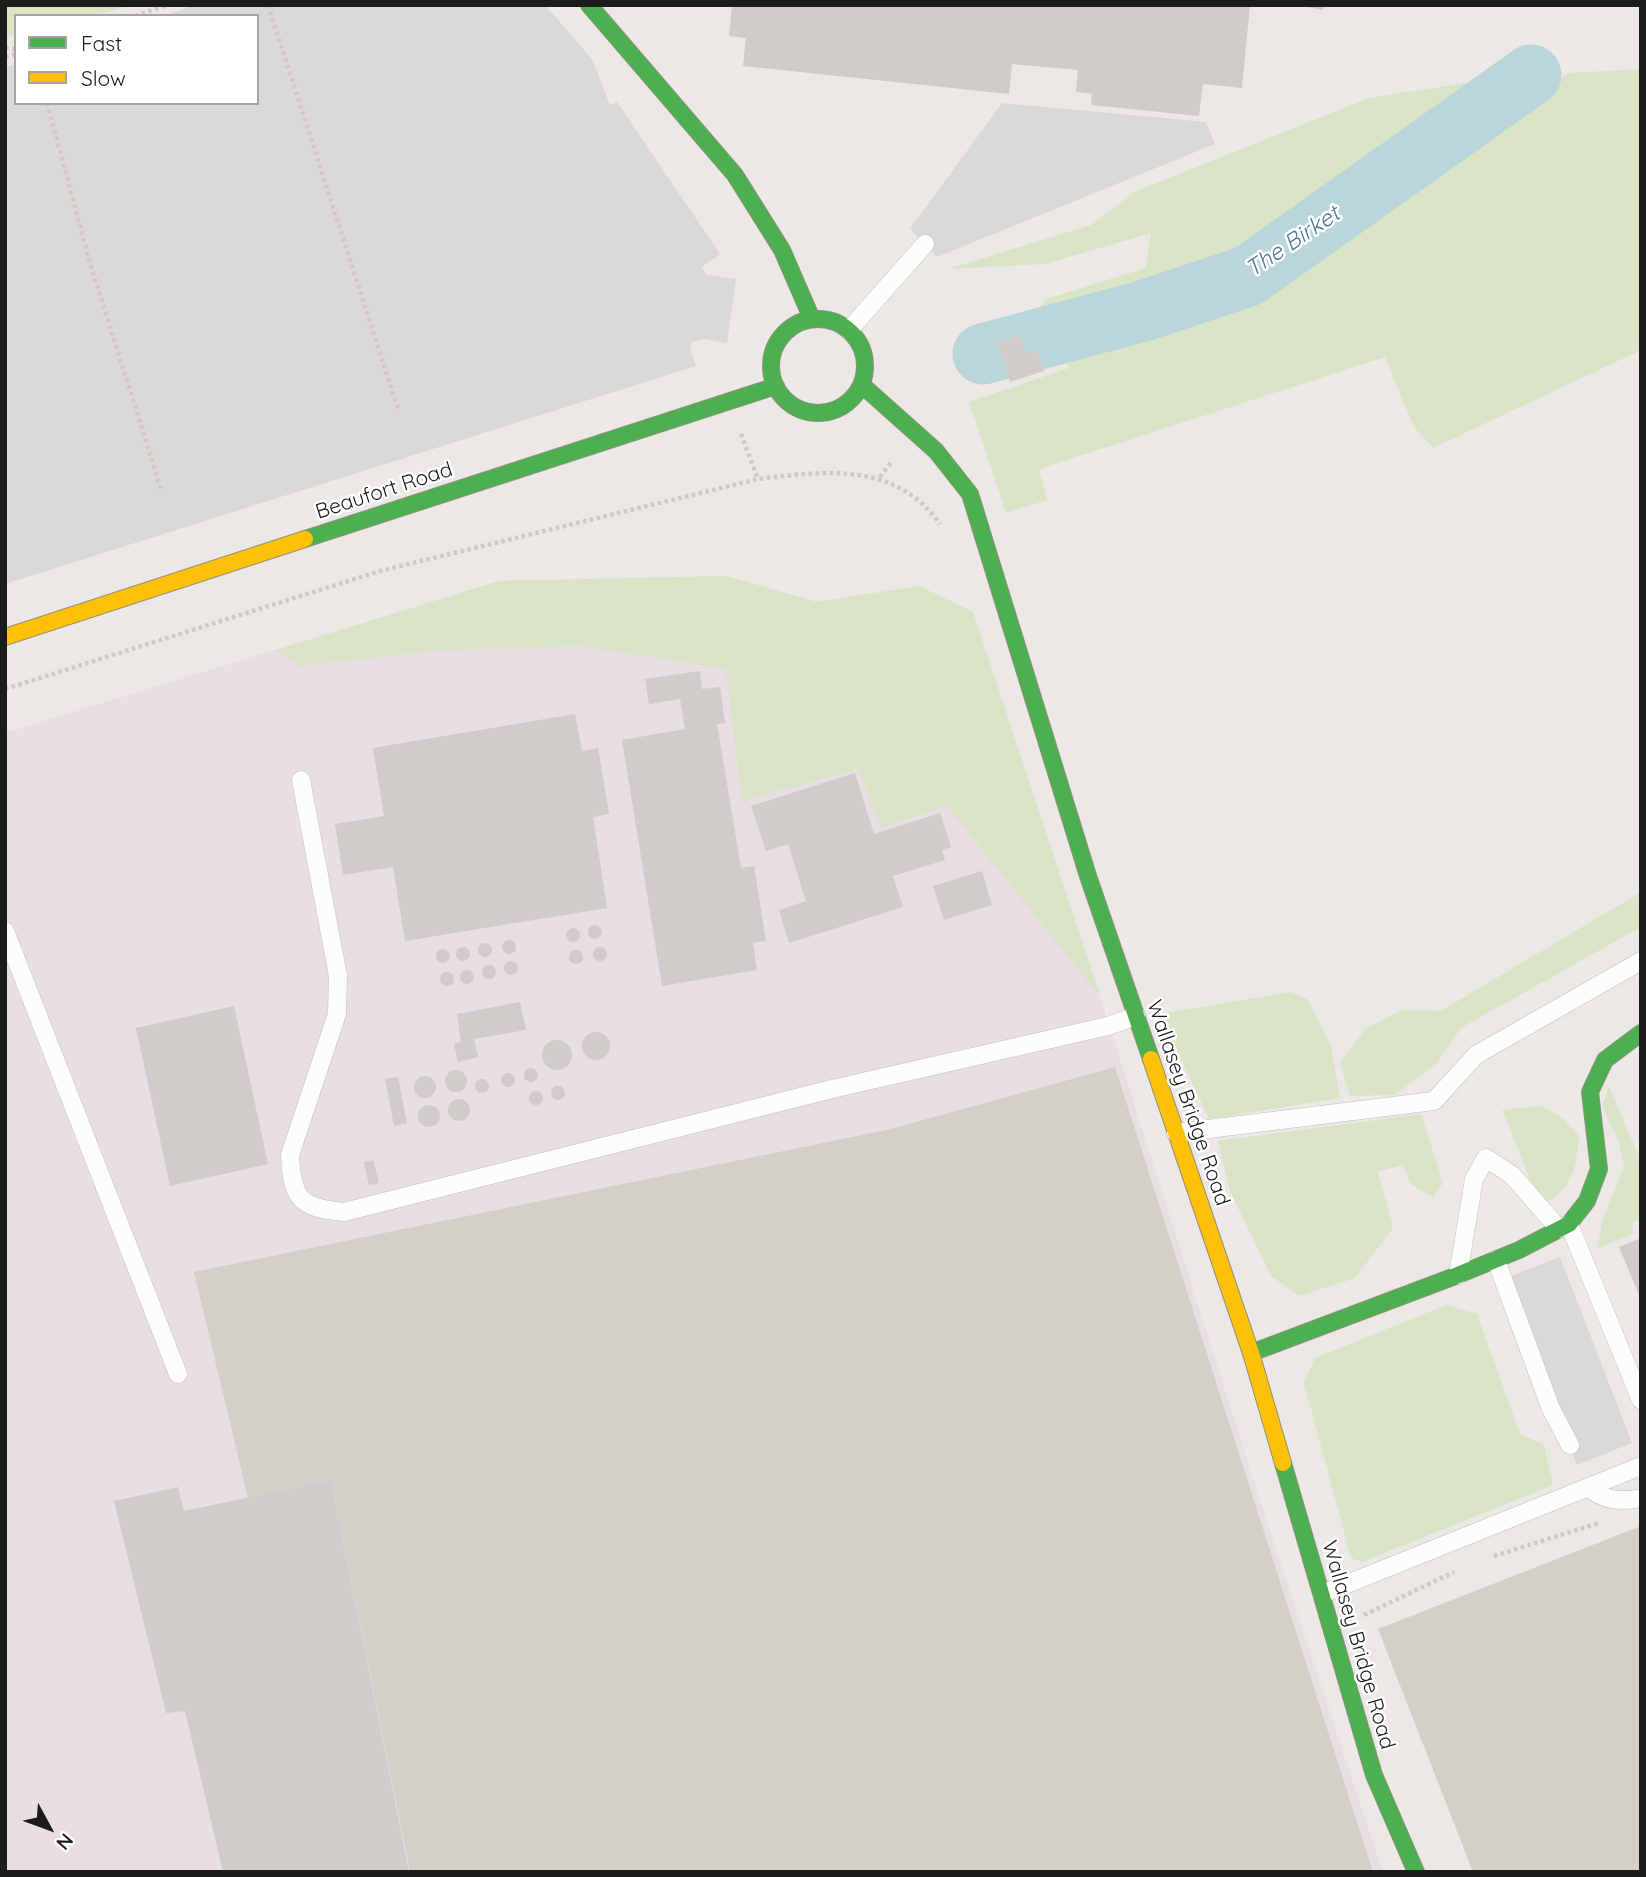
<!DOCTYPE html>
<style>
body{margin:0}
#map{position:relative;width:1646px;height:1877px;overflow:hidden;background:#ebe8e5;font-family:Quicksand,sans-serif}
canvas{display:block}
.frame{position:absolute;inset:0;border:7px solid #1c1c1c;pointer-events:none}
.legend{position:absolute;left:14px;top:14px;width:245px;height:91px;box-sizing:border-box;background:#fff;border:2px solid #a4a4a4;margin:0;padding:9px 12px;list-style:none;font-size:21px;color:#1c1c1c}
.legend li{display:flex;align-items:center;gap:14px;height:35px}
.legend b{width:35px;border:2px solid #a4a4a4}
.north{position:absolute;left:14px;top:1793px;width:70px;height:70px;-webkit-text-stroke:5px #fff;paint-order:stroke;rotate:131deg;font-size:19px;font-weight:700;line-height:28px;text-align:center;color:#1c1c1c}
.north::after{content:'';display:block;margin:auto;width:24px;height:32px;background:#1c1c1c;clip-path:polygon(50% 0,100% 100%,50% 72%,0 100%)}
</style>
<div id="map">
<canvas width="1646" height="1877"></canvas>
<div class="frame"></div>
<ul class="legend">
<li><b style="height:9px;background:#4caf50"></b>Fast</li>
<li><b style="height:9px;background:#ffc107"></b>Slow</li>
</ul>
<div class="north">N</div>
</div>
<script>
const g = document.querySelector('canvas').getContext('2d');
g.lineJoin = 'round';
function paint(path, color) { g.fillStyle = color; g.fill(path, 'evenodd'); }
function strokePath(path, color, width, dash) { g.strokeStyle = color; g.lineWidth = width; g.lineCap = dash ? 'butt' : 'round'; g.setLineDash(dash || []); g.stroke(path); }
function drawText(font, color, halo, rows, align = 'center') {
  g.font = font + ' Quicksand,sans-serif'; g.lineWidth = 5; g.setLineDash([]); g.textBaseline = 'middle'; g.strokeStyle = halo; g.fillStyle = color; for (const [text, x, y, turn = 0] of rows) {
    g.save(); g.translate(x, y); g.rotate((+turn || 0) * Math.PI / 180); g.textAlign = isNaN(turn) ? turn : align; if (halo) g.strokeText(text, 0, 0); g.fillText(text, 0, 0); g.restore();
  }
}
paint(new Path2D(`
 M726 576 817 602 919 586 973 612 1100 996 1274 1544 1383 1872H5V733L499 581Z`), '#e8dee4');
paint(new Path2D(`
 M1115 1067 1373 1872H410L331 1480 248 1498 194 1272 891 1129Z
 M1641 1526V1872H1473L1378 1629Z`), '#d3d1c7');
paint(new Path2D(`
 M5 5H133L92 16H16V34L5 37Z
 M1641 69V350L1433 448 1414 427 1385 357 1039 469 1047 500 1006 513 969 402 1069 368 1063 350 1233 300 1263 284 1569 73Z
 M1485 80 1326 198 1211 269 1029 326 1046 299 1146 268 1151 233 1045 264 948 269 1091 225 1134 192 1369 98Z
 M726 576 817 602 919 586 973 612 1100 996 946 805 882 828 858 769 742 801 726 669 582 646 442 650 300 666 277 650 499 581Z
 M1641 892V927L1461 1028 1437 1063 1395 1095 1350 1096 1340 1062 1365 1029 1402 1010 1441 1011Z
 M1291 992 1307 999 1331 1047 1340 1098 1209 1119 1160 1014Z
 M1609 1087 1641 1161V1219L1632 1223 1633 1233 1597 1249 1603 1220 1624 1167 1619 1141 1602 1106Z
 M1540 1106 1564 1119 1579 1136C1576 1171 1573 1187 1541 1206L1502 1110Z
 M1421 1114 1443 1183 1433 1197 1411 1184 1402 1165 1378 1172 1393 1228 1355 1278 1299 1296 1271 1276 1230 1191 1218 1141Z
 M1446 1305 1477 1314 1520 1434 1544 1445 1553 1485 1362 1562 1351 1558 1304 1383 1315 1358Z`), '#d9e5c6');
paint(new Path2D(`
 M195 5H545L592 59 610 105 617 102 720 254 702 267 706 275 736 279 727 343 705 339 692 342 690 349 696 366 5 584V67L16 64V103H257V16H163Z
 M1002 103 1206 122 1215 144 937 257 910 229Z
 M1560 1257 1632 1443 1577 1465 1506 1278Z`), '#dbd9d8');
strokePath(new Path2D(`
 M983 354 1143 311 1248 276 1531 75`), '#bbd6da', 61);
paint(new Path2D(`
 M732 5H1250L1242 88 1203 84 1199 116 1091 105 1092 94 1076 92 1078 70 1012 64 1009 94 743 66 746 38 729 36Z
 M1297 5H1323V10Z
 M1020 335 1026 353 1037 350 1044 371 1010 382 997 342Z
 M700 671 702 689 720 687 725 723 717 724 741 868 754 866 766 941 753 943 757 970 662 986 622 740 685 729 680 699 649 704 645 679Z
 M575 714 582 751 598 748 609 814 593 817 607 908 405 941 393 867 343 875 335 824 384 816 373 748Z
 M855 773 874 834 940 813 951 847 942 850 945 860 893 876 903 907 789 943 779 910 806 901 788 844 766 851 751 806Z
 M982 871 992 905 944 920 933 886Z
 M588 932a7 7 0 1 1 14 0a7 7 0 1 1-14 0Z
 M566 935a7 7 0 1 1 14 0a7 7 0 1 1-14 0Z
 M502 947a7 7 0 1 1 14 0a7 7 0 1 1-14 0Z
 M478 950a7 7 0 1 1 14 0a7 7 0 1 1-14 0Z
 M593 954a7 7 0 1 1 14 0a7 7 0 1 1-14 0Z
 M456 954a7 7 0 1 1 14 0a7 7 0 1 1-14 0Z
 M436 956a7 7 0 1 1 14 0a7 7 0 1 1-14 0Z
 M569 957a7 7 0 1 1 14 0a7 7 0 1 1-14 0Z
 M504 968a7 7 0 1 1 14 0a7 7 0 1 1-14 0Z
 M482 972a7 7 0 1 1 14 0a7 7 0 1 1-14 0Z
 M460 977a7 7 0 1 1 14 0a7 7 0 1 1-14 0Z
 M440 979a7 7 0 1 1 14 0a7 7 0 1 1-14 0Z
 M520 1002 526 1030 474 1039 478 1057 458 1062 454 1044 461 1042 457 1014Z
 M234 1006 268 1164 170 1186 136 1028Z
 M582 1046a14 14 0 1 1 28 0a14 14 0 1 1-28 0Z
 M542 1055a15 15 0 1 1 30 0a15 15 0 1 1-30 0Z
 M524 1075a7 7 0 1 1 14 0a7 7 0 1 1-14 0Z
 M445 1081a11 11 0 1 1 22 0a11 11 0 1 1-22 0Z
 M501 1080a7 7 0 1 1 14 0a7 7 0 1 1-14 0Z
 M414 1087a11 11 0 1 1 22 0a11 11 0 1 1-22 0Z
 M398 1077 407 1123 394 1126 385 1079Z
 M475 1086a7 7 0 1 1 14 0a7 7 0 1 1-14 0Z
 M551 1093a7 7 0 1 1 14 0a7 7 0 1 1-14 0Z
 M529 1098a7 7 0 1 1 14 0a7 7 0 1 1-14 0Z
 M448 1110a11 11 0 1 1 22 0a11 11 0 1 1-22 0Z
 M418 1116a11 11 0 1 1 22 0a11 11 0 1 1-22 0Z
 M373 1160 379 1183 369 1185 364 1162Z
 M1641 1238V1300L1619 1247Z
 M331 1480 409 1872H223L185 1711 166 1713 114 1501 178 1487 184 1511Z`), '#cfccca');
const lane = new Path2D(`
 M849 330 925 244
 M301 780 338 976 337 1014 290 1155C292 1199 300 1208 344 1212L832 1089 1108 1026 1136 1016
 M5 931 178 1374
 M1176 1133 1434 1101 1476 1055 1641 961
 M1569 1224 1641 1400
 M1496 1260 1551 1409 1570 1445
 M1458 1275 1474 1179 1486 1158 1512 1175 1559 1229
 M1588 1487C1604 1501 1621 1502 1641 1498
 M1322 1594 1641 1466`);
const fast = new Path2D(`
 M589 5 735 175 782 250 812 319
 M771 366a47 47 0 1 1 94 0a47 47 0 1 1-94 0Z
 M862 385 936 451 970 494 1088 876 1151 1059
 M305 539 776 386
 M1251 1353 1458 1275 1519 1250 1569 1224 1587 1201 1599 1169 1590 1092 1605 1060 1641 1033
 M1283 1463 1374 1775 1416 1872`);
const slow = new Path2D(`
 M5 637 305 539
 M1151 1059 1251 1353 1283 1463`);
strokePath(lane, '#c2c0bf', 19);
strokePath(fast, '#92927f', 18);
strokePath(slow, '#92927f', 18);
strokePath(new Path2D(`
 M268 5 399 412
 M135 16 167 5
 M5 48 16 49
 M5 57 16 54
 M47 103 90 263 161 489
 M741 434 758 479
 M880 477 892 461
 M5 689 380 571 758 479C824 471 895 461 940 524
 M1494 1556 1599 1523
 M1364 1615 1454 1572`), '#d4c7c6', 4.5, [3.5, 3.5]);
strokePath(lane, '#fcfcfb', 18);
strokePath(fast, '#4caf50', 16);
strokePath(slow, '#ffc107', 16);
drawText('21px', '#1c1c1c', '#fff', [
 ["Beaufort Road",384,491,-18],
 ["Wallasey Bridge Road",1188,1103,71],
 ["Wallasey Bridge Road",1358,1645,74]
]);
drawText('italic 23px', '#4f7a9b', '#fff', [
 ["The Birket",1293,242,-34]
]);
</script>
